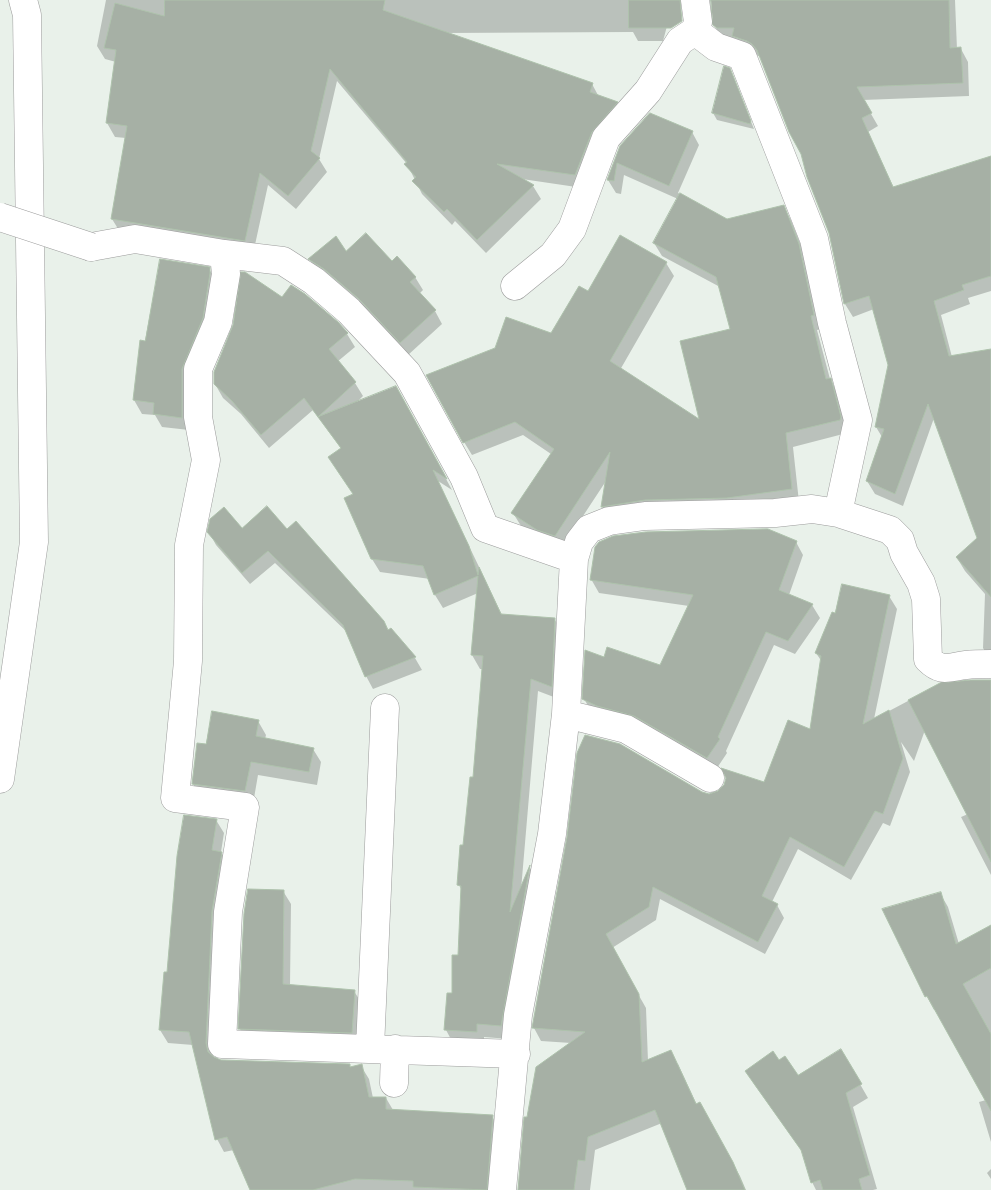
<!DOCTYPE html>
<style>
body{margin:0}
canvas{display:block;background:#e9f1ea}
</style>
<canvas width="991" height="1190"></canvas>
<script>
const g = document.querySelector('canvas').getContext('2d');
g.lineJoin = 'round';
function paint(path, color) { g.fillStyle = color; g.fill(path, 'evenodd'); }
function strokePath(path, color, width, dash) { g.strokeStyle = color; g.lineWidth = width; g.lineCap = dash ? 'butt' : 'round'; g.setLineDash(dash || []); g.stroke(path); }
paint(new Path2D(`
 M106 0H674L663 41H638L633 32 445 33 592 84 599 97 617 103 624 116 583 188 522 179 533 186 541 199 486 253 455 221 452 225 422 194 407 164 337 81 319 159 327 172 296 209 268 185 253 254 120 232 112 219 126 138 115 137 107 123 116 62 105 59 97 46Z
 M712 0H955L957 49H961L968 62 969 96 863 100 878 126 868 132 894 188 991 157V291L968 298 970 304 941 315 952 357 991 351V661L983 648 985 594 965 571 957 558 979 538 934 418 903 506 875 494 867 481 882 437 876 427 889 365 874 309 853 317 845 304 830 233 802 153 761 57 741 49 722 38 714 25Z
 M725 68 733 76 754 129 717 120 713 113Z
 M692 132 699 145 678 193 727 220 783 206 791 220 806 258 821 329 817 330 830 379 838 393 847 433 793 447 799 502 610 520 602 507 606 481 562 548 521 526 513 513 551 454 523 435 472 455 464 442 551 334 589 293 666 263 674 276 620 370 701 422 731 330 720 287 662 256 654 243 678 199 624 175 621 194 616 193 608 180 621 147Z
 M346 253 392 263 415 277 423 290 419 294 435 311 442 324 408 355 317 272 310 259Z
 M209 269 217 282 189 430 162 427 155 415 142 414 134 400 141 341 146 342Z
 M304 295 347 334 355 347 337 362 355 383 363 396 355 404 404 401 452 490 438 481 502 615 555 620 562 633 559 699 538 691 521 890 530 868 537 880 509 1039 484 1037V1045L453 1043 446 1030 459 957 462 891 459 885 474 779 483 669H480L472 655 478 593 443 608 435 595 430 579 380 572 372 559 358 498 342 450 313 410 269 448 241 414 223 398 215 384 283 299Z
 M242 530H287L388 631 390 630 415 658 422 670 373 689 366 676 349 634 275 563 250 584 216 545 209 532Z
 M796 542 803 555 789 595 812 605 820 618 795 654 774 645 726 751 727 753 715 771 592 712 584 699 661 667 689 606 599 593 591 579Z
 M889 596 897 609 874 719 940 684 991 681V875L961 817 968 814 925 730 914 761 901 742 910 772 890 826 883 823 851 880 798 849 772 902 777 905 784 918 765 954 660 899 656 920 612 948 646 1008 648 1061 678 1064 697 1105 699 1104 740 1176 746 1190H688L662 1123 595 1150 590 1190H519L528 1119 571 1043 541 1041 534 1028 702 793 709 795 765 784 811 731 822 662 816 653 836 615Z
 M258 721 266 735 265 739 313 749 321 762 317 785 258 775 253 804 201 798 193 784Z
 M216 820 224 833 221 852 229 866 219 925 213 1057 221 1061 349 1065 351 1068 361 1066 369 1079 373 1098H386L393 1110 492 1116 500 1130 495 1190H251L234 1150 224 1152 217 1139 193 1045 168 1043 160 1030 169 973Z
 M283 891 291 904 290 986 354 991 362 1004 359 1046 247 1042 240 1029Z
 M940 893 948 907 959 944 991 926V1142L979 1102 986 1100 935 1009 934 1010 927 997 884 910Z
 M841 1051 868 1098 853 1107 877 1189 873 1190H816L812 1182 804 1154 754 1084 746 1071 779 1062 798 1077Z
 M991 1169V1179L987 1173Z`), '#0003');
const building = new Path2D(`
 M165 0H385L383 10 593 83 590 92 618 102 592 132 575 175 497 164 534 185 477 240 447 209 444 212 412 181 416 177 404 164 407 162 330 69 311 151 320 158 288 196 260 173 245 241 111 219 127 126 106 123 116 50 104 48 115 3 164 16Z
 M629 0H680L682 21 671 28H629Z
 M711 0H949L950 48 961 47 963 83 857 87 872 113 862 118 893 187 991 156V276L962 285 964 290 934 301 949 356 991 349V597L956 557 977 538 928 404 895 494 866 481 884 429 875 427 888 365 869 296 844 304 829 233 807 177 801 154 789 132 757 50 752 44 747 41 732 36 734 28H717L713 25Z
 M724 66 730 68 751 121 750 124 712 113Z
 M650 113 693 131 669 186 617 163 614 181 607 180 620 146Z
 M680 193 727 219 784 205 799 244 814 315 811 316 826 379 831 378 841 417 840 420 786 433 792 489 727 498 645 500 601 507 610 452 555 536 537 530 511 513 554 449 515 422 463 443 426 375 495 348 506 317 551 333 579 286 588 291 620 235 667 262 610 361 699 419 680 341 730 329 716 277 653 243Z
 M366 233 392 261 397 256 416 277 410 282 436 310 400 343 359 299 324 269 308 259 336 236 346 251Z
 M160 259 210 267V273L203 318 182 369V418L153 414 154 403 133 400 140 340 145 341Z
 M241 272H245L282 297 291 285 305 294 338 322 348 333 329 349 356 382 318 417 304 398 261 435 232 401 214 384V372L233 325Z
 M396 386 447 479 433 470 469 546 478 575 479 567 501 614 555 618 552 687 531 679 510 912 530 865 501 1026 477 1024V1032L444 1030 447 993H452V955H458L461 886 457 885 460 845H463L470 777H473L483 656 471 655 478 576 434 595 423 566 371 559 344 498 353 494 328 457 341 448 318 417Z
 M267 506 287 529 296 521 384 621 388 630 391 628 416 657 365 677 343 625 268 551 242 573 207 532 210 519 224 507 242 528Z
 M768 529 797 541 779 590 813 604 788 641 766 632 718 737 720 739 707 758 634 716 597 706 582 699 585 650 604 657 607 647 660 665 693 595 590 580 595 547 599 542 613 536 646 532Z
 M842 584 890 595 863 724 889 710 903 758 883 814 875 811 844 867 790 837 762 896 778 904 758 942 653 887 649 907 606 934 639 994 642 1062 671 1050 696 1104 700 1102 733 1162 745 1190H687L655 1110 588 1137 585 1161 578 1160 574 1190H518L524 1117H527L536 1067 585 1032 532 1028 567 837 577 753 585 735 620 744 702 792 709 794 718 791 724 785 726 778 721 768 764 782 788 720 810 729 821 656 815 653 832 612 835 613Z
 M971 680H991V862L908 700 940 683Z
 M212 711 259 720 256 736 314 748 309 772 251 762 245 791 192 784 197 743 206 744Z
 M184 815 217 819 212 850 222 852 212 911 206 1043 208 1052 214 1057 221 1060 350 1064V1067L362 1064 369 1097H386V1109L493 1115 487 1190 413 1187V1181L355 1179 313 1190H250L227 1137 215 1140 189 1032 159 1030 164 972H167L177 856Z
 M248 889 284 890 283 984 355 990 352 1033 238 1029 244 914Z
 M941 892 956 944 991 925V968L963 984 991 1034V1111L927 996 925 997 882 909Z
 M841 1049 862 1084 846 1093 870 1175 859 1179 862 1190H823L820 1180 811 1183 801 1150 745 1071 773 1051 779 1060 785 1056 798 1075Z`);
paint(building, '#a6b0a5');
strokePath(building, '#aec2ac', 1);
const minor = new Path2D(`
 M695 0 698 22 695 31 716 47 742 56 814 239 832 323 858 420 838 513
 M91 247 135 239 224 254 283 261 314 281 349 311 407 373 464 477 485 528 574 559
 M224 254 226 274 218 322 198 369V417L206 460 189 545 188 661 175 798 245 807 228 912 222 1044 516 1054
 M515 286 553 255 572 229 606 138 648 91 680 41 695 31
 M566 714 626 729 710 778
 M0 779 34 542 27 15 23 0
 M370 1048 385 708
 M394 1083 395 1049
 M502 1190 518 1015 552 834 566 714 574 559 579 542 589 529 609 521 645 516 775 513 812 509 838 513 890 530 900 540 904 553 921 583 926 599 928 659C942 673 948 667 966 665 974 664 983 664 991 664`);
strokePath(minor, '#9c9c9c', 29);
strokePath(minor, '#fff', 28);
const minorBridge = new Path2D(`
 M0 217 91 247`);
strokePath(minorBridge, '#9c9c9c', 29, []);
strokePath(minorBridge, '#fff', 28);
</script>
